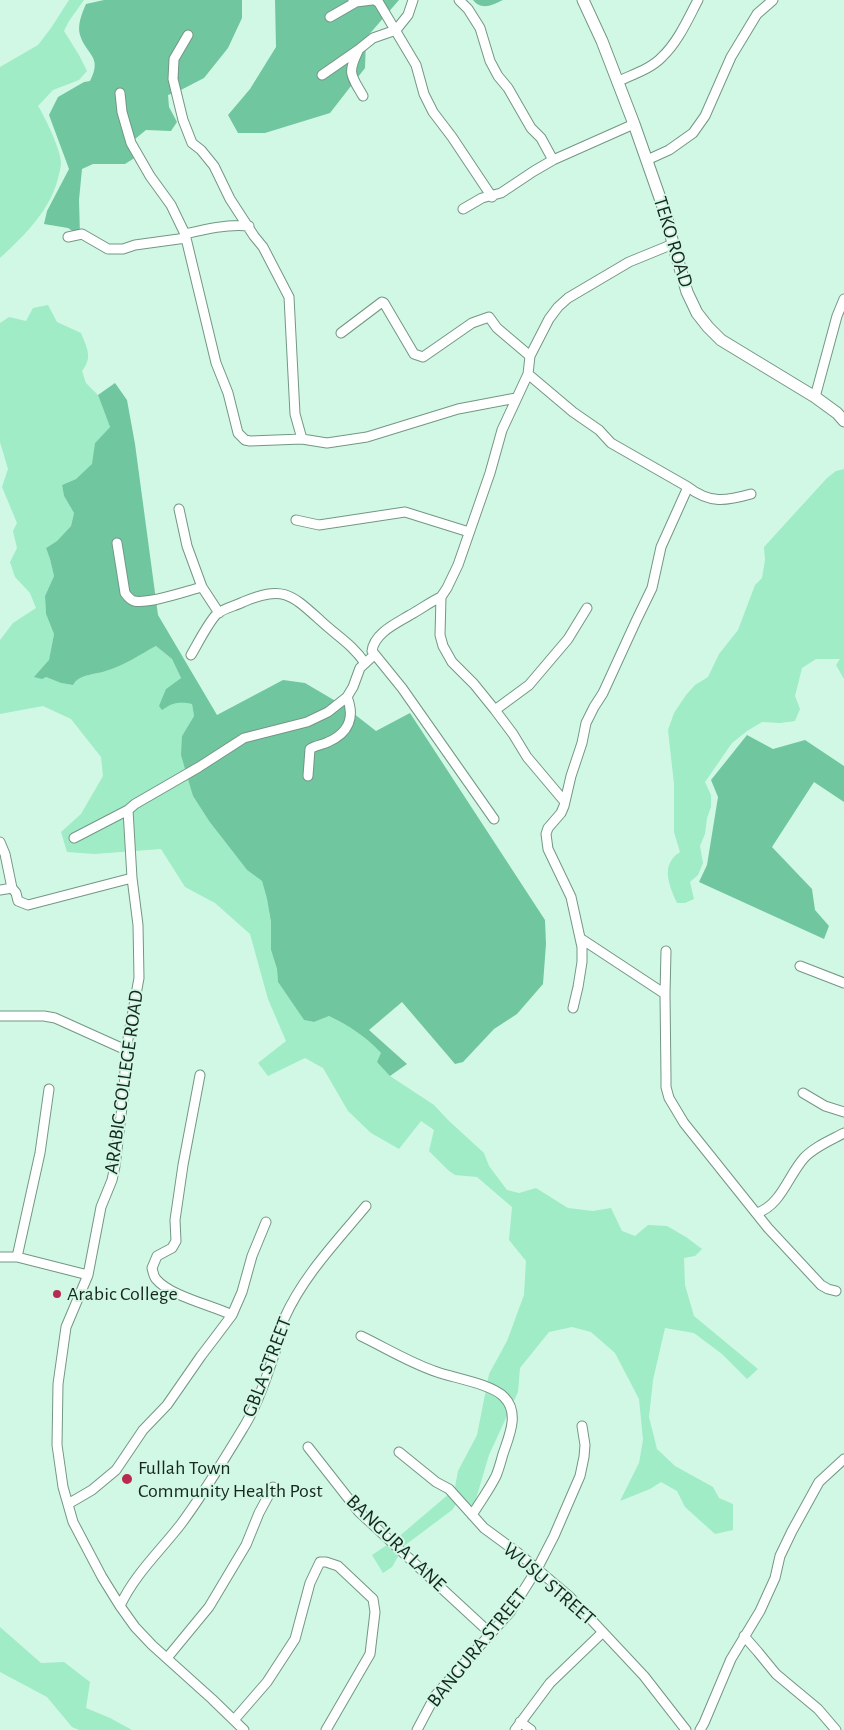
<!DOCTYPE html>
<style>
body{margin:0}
canvas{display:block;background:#d1f8e4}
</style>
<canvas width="844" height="1730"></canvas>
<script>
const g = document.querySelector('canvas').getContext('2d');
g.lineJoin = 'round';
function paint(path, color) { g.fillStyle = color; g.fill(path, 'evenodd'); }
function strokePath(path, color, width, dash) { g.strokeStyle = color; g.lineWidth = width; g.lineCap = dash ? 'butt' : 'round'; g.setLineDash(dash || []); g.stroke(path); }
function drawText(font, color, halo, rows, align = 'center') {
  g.font = font + ' "Alegreya Sans",sans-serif'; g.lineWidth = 4; g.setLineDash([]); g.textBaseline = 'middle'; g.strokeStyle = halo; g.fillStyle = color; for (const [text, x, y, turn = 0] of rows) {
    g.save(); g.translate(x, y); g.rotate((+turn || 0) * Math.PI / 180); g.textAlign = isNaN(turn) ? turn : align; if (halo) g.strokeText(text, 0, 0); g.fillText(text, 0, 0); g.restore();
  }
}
paint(new Path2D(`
 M69 0H84L69 21 64 31 79 55 87 71 79 80 53 90 38 106C45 117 61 150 61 163 61 166 60 171 59 174 52 209 25 235 0 258V67L38 45 51 28Z
 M48 305 57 322 81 333C87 348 93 357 82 371L86 383 98 395 110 427 95 443 93 464 76 479 62 485 64 496 74 513 71 526 57 541 46 548 50 559 54 576 45 596 46 614 54 634 46 677 61 683 73 685C80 673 97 675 109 670 125 665 141 654 156 646L172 659 181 678 166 689 169 705 183 702 192 704 194 716 182 736 193 796 209 821 247 870 262 881 267 899 271 922V950L277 969 278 982 304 1020 314 1022 329 1016 350 1027 371 1041 381 1053 390 1076 434 1105 448 1120 484 1153 489 1166 507 1190 519 1193 536 1188 568 1208 593 1211 611 1208 622 1231 635 1236 648 1225 667 1226 686 1237 702 1249 695 1256 684 1258 685 1285 694 1316 758 1369 747 1379 722 1354 694 1333 665 1328 653 1380 649 1417 657 1449 675 1466 713 1487 719 1498 733 1504V1530L715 1534 685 1507 677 1491 661 1482 650 1489 620 1501 639 1463 643 1440 639 1399 615 1353 591 1332 572 1327 549 1332 520 1368 518 1392 489 1455 473 1509 463 1498 459 1500 452 1510 404 1546 392 1567 383 1573 372 1555 396 1539 450 1493 455 1487 458 1471 477 1435 489 1374 507 1341 524 1295 526 1261 509 1240 512 1207 477 1177 455 1175 449 1171 429 1151 434 1130 421 1121 399 1149 371 1133 348 1111 323 1068 305 1058 268 1076 258 1063 286 1041 268 999 250 934 215 903 185 887 161 849 94 854 67 852 61 832 81 814 103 776 101 757 71 719 43 706 0 714V640L13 623 36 608 30 593 15 577 10 562 17 548 13 531 17 523 2 487 8 469 0 442V323L9 317 26 321 33 308Z
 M844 469V679L836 665 840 659H816L802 668 795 696 800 709 795 721 780 723 762 722 747 731 732 743 705 782 711 795V807L707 818 705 834 700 846 703 863 698 875 690 882 694 899 685 903H677C672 892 663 873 671 861 673 857 677 854 680 852L674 832V784L668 730 674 713 686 695 695 685 708 677 719 654 738 630 755 585 762 578 765 560 764 547 827 478 836 471Z
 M0 1627 41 1663 64 1662 90 1682 86 1708 110 1718 132 1730H79L72 1727 47 1697 0 1672Z`), '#9fecc7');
paint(new Path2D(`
 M104 0H242V18L228 48 204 78 177 92 168 95 169 107 177 122 171 131 146 130 135 139 137 151 136 157 125 164H93L82 169 79 200 80 236 68 228 44 224 47 211 69 169 49 115 58 97 84 82 90 81C103 56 86 55 80 35 77 25 82 13 86 4Z
 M275 0H399L366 38 365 68 330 113 265 133H238L228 115 250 89 276 47Z
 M473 0H503C492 5 482 11 473 0Z
 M115 383 127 400 135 444 158 615 217 715 283 680 305 683 344 706 376 731 410 713 545 920 546 944 543 984 517 1014 494 1029 463 1062 455 1064 402 1002 369 1030 407 1064 390 1076 377 1062 381 1053C366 1036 349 1026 329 1016L314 1022 304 1020 278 982 277 969 271 950V922L267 899 262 881 247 870 209 821 193 796 181 755 182 736 194 716 192 704C180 701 171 703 162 710L159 706 166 689 181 678 172 659 156 646C141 654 125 665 109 670 97 675 80 673 73 685L61 683 46 677 42 679 34 677 49 660 54 634 46 614 45 596 54 576 50 559 46 548 57 541 71 526 74 513 64 496 62 485 76 479 92 464 95 443 110 427 98 395Z
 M747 735 773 749 805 740 844 766V802L814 782 772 847 812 889 815 910 829 926 824 939 699 882 707 865 718 797 711 780Z`), '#70c69f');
const minor = new Path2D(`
 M353 0 356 2 372 0
 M375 0 379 3 416 65 424 94 433 112 452 137 492 197
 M459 0 468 9 480 28 490 61 498 76 508 88 531 128 541 138 553 160
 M330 17 356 2
 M188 35 174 59 173 79 183 120 192 143 201 150 214 166 230 199 254 236 263 247 289 297 295 414 302 439 327 443 367 437 458 409 516 398
 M358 51C347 74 351 75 363 96
 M322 75 358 50 373 38 396 30 408 15 413 0
 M617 82C631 75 651 69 662 57 678 42 688 19 698 0
 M120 93 122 112 131 143 150 176 171 205 185 234 216 363 228 393 238 433 245 440 250 441 302 439
 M647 160 669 150 693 133 705 116 731 57 757 14 773 0
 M463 209 482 198 501 193 534 171 553 160 634 124
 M185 234C206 229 227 224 249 226
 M68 237 82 234 108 249H123L135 245 186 238
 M341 333 382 302 384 303 414 354 423 357 472 323 489 317 497 328 530 356
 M528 374 573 412 599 430 611 443 688 487C710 504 726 501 751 494
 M815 397 837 316 844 299
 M179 509 187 546 202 587 219 613
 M296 520 319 525 405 512 469 532
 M117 543 125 593C128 597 130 600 134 601 150 604 186 591 202 587
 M441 597C430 602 421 609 410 615 397 623 374 633 372 651L402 688 494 819
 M191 655C197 645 210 619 218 613 225 608 235 606 243 602 283 585 291 594 321 621 337 636 352 644 365 663
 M495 710 529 685 568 639 587 608
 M308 776 310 749C316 745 322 745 328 742 349 733 355 717 347 697
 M565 802 527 757 513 734 495 710 474 684 452 662 443 646 440 635 441 597 447 588 458 565 490 473 502 430 528 374 530 356 549 319 558 307 568 298 629 262 673 244
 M128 810 132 878 138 925 139 978 126 1050 124 1090 115 1166 112 1180 101 1207 88 1275 66 1327 58 1384 57 1445 63 1487 73 1522 102 1577 120 1606 135 1627 152 1645 212 1699 244 1730
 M74 838 128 810 135 804 199 767 244 738 307 722 328 712 347 697 353 687 360 668 374 655
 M0 842 5 854 12 888
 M0 890 12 888 16 893 18 901 28 905 132 878
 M580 938 665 994
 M666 951 665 994 666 1078V1087L669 1098 684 1123 768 1228 821 1285 828 1289 836 1291
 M800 966 844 983
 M573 1008 578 987 582 962V947L571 897 548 849 546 834 548 828 561 813 564 806 571 776 582 743 586 723 594 707 603 693 636 621 652 588 661 547 688 487
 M0 1016H44L55 1018 126 1050
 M200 1075 183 1165 175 1220 176 1241 172 1248 157 1256 152 1268C153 1272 154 1277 156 1279 170 1296 211 1305 232 1315
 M803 1093 825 1106 844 1112
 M757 1213C781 1205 788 1176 804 1158 814 1147 831 1140 844 1133
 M0 1257H17L88 1275
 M17 1257 40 1153 49 1089
 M361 1336C386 1348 410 1363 437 1372 454 1378 492 1384 504 1397 520 1413 509 1436 503 1454 501 1461 499 1469 496 1476 489 1490 480 1502 472 1515
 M308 1447 359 1512 490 1633
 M399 1452 436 1482 449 1489 484 1528 518 1553 570 1597 644 1676 686 1730
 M68 1504 92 1490 116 1470 143 1430 167 1405 201 1356 217 1335 232 1315 242 1292 252 1256 266 1222
 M120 1606C134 1575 161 1550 181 1524 204 1493 225 1458 245 1425 258 1403 267 1376 275 1352 278 1341 279 1329 284 1319 303 1276 337 1241 366 1206
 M744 1636 758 1652 776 1674 818 1709 836 1730
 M167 1658 209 1607 246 1545 259 1513 273 1487
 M234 1720 267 1682 295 1639 310 1583 320 1562H326L338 1566 373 1599 375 1612 370 1654 326 1730
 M520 1722 531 1730
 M417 1730 435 1696 510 1612 537 1569 554 1536 580 1476 584 1457 585 1445 582 1426
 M515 1730 550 1683 603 1632
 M700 1730 704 1723 731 1659 760 1611 775 1578 780 1556 792 1531 819 1482 844 1459`);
const tertiary = new Path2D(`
 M583 0 602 41 634 124 667 218 673 244 687 292 697 313 708 327 721 340 815 397 837 413 844 421`);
strokePath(minor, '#739785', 11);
strokePath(tertiary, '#739785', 13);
strokePath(minor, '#fff', 9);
strokePath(tertiary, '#fff', 11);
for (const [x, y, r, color] of [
 [57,1294,5,"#ba2a50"],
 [127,1479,6,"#ba2a50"]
]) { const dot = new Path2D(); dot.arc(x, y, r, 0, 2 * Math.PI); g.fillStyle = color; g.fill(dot); strokePath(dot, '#d1f8e4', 2); }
drawText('20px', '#17261f', '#d1f8e4', [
 ["TEKO ROAD",673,242,73],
 ["ARABIC COLLEGE ROAD",124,1082,-82],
 ["GBLA STREET",267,1367,-69],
 ["BANGURA LANE",396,1543,44],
 ["WUSU STREET",549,1584,41],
 ["BANGURA STREET",477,1648,-51]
]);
drawText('20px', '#17261f', '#d1f8e4', [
 ["Arabic College",67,1294],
 ["Fullah Town",138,1468],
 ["Community Health Post",138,1491]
], 'left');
</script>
